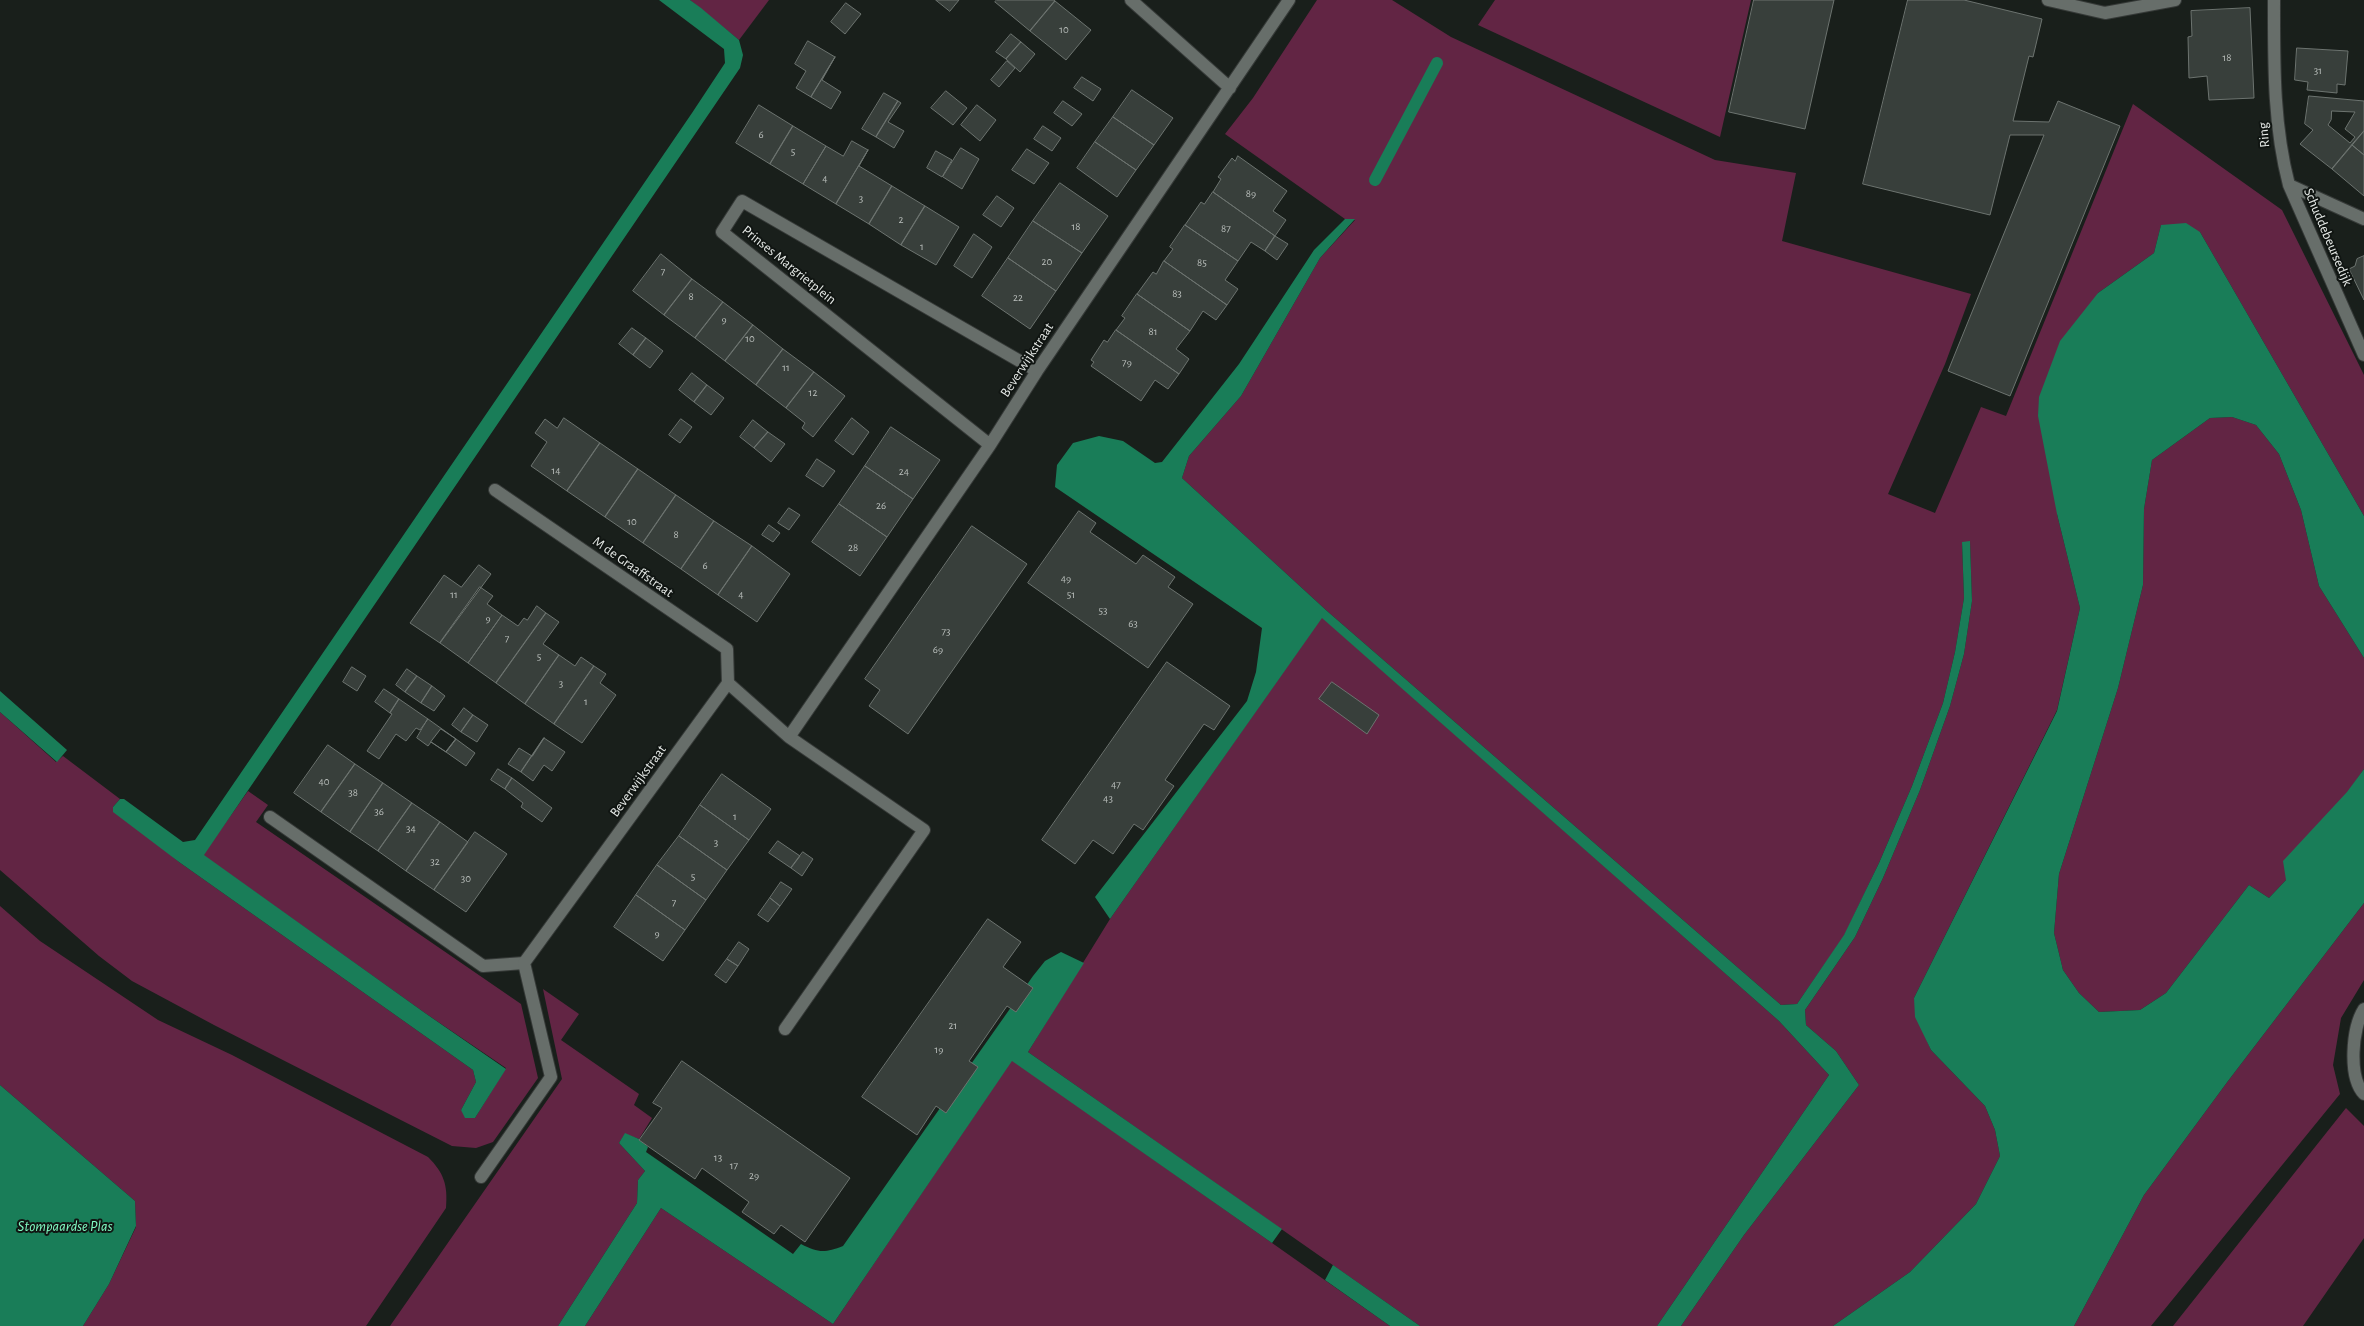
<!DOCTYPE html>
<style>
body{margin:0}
canvas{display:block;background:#191f1b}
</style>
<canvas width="2364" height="1326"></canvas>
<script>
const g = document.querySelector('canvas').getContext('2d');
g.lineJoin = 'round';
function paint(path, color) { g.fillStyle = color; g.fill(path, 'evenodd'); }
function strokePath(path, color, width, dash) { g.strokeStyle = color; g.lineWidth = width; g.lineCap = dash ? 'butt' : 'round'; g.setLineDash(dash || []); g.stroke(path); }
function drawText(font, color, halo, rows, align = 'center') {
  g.font = font + ' "Alegreya Sans",sans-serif'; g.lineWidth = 4; g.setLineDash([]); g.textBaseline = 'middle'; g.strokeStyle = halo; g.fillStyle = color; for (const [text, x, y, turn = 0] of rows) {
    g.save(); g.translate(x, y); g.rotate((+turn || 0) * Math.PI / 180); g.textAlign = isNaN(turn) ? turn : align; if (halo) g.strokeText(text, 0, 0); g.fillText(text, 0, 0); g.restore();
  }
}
paint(new Path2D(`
 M690 0H769L739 40Z
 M1317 0H1392L1451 37 1715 160 1796 173 1782 241 1971 294 1945 364 1888 494 1935 513 1981 407 2006 416 2133 104 2282 210 2364 375V516L2200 232 2161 225 2154 253 2098 293 2057 514 2080 608 2057 710 1914 998 1924 1034 1931 1050 1985 1106 1995 1130 2000 1156 1976 1204 1910 1272 1833 1326H1681L1744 1235 1859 1085 1836 1051 1806 1025 1805 1010 1855 937 1883 878 1920 790 1950 706 1964 654 1972 601 1970 542H1962L1964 598 1955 652 1943 703 1912 786 1879 863 1844 936 1797 1004 1781 1005 1327 611 1182 478 1189 456 1241 396 1320 258 1355 220 1345 219 1225 134 1253 98Z
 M1495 0H1751L1720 137 1478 25Z
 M2232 417 2256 425 2279 454 2301 510 2319 586 2364 658V769L2286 880 2269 898 2249 885 2166 993 2140 1010 2099 1012 2079 993 2063 970 2054 933 2059 874 2118 688 2143 585 2144 509 2152 460 2210 418Z
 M1322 617 1779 1021 1829 1075 1657 1326H1420L1028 1052 1110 919Z
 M0 712 56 762 63 756 120 799 113 807 179 862 473 1070 476 1082 461 1110 475 1118 506 1068 425 1013 203 855 248 791 268 805 256 822 521 1004 538 1078 493 1142 476 1148 452 1146 214 1025 132 981 99 956 0 870Z
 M2364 903V980L2341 1018 2333 1065 2340 1094 2151 1326H2074L2144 1195 2228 1081Z
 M0 906 40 941 158 1020 232 1055 428 1157C444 1173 448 1185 446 1208L366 1326H83L109 1284 136 1227 135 1201 0 1085Z
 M543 989 579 1014 561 1040 639 1094 634 1105 652 1118 639 1139 625 1134 619 1143 645 1171 638 1180 637 1203 558 1326H390L562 1079Z
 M1012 1060 1390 1326H585L661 1208 833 1324Z
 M2346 1108 2364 1126V1238L2303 1326H2173Z`), '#622544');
paint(new Path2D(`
 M659 0H690L701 8 739 40 743 55 740 68 204 855 425 1013 506 1069 475 1118H465L461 1110 476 1082 473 1070 179 862 113 812V807L120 799H124L183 842 195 840 692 113 725 63 724 49Z
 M1345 219H1355L1320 258 1241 396 1189 456 1182 478 1327 611 1781 1005 1797 1004 1844 935 1879 863 1912 786 1943 703 1955 652 1964 598 1962 542 1970 541 1972 601 1964 654 1950 706 1920 790 1883 878 1855 937 1805 1010 1806 1025 1836 1051 1859 1085 1744 1235 1681 1326H1657L1829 1075 1779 1021 1322 618 1110 919 1095 897 1247 701 1256 672 1262 628 1055 487 1057 465 1073 443 1099 436 1123 441 1155 463 1162 462 1239 364 1314 250Z
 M2186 223 2200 232 2364 516V658L2319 586 2301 510 2279 454 2256 425 2232 417 2210 418 2152 460 2144 509 2143 585 2118 688 2059 874 2054 933 2063 970 2079 993 2099 1012 2140 1010 2166 993 2249 885 2269 898 2286 880 2283 861 2347 792 2364 769V903L2228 1081 2144 1195 2074 1326H1833L1910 1272 1976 1204 2000 1156 1995 1130 1985 1106 1931 1050 1915 1017 1914 998 2057 711 2080 608 2057 514 2038 416 2039 397 2060 341 2098 293 2154 253 2161 225Z
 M0 691 67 750 57 762 0 712Z
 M1061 952 1084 963 1028 1052 1282 1229 1272 1243 1012 1061 833 1324 661 1208 585 1326H558L637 1203 638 1180 645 1171 619 1143 625 1133 639 1139 648 1147 646 1152 793 1254 801 1244C818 1253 825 1253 843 1246L1033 976 1045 961Z
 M0 1085 135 1201 136 1226 109 1284 83 1326H0Z
 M1333 1265 1420 1326H1390L1325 1280Z`), '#197d58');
strokePath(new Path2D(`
 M1375 180 1437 63`), '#197d58', 12);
const building = new Path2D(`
 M936 0H959L950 11Z
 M997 0H1054L1055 1 1030 31 995 2Z
 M1754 0H1834L1805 129 1729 112Z
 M1908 0H1964L2042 19 2033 57 2029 56 2013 121 2049 122 2058 101 2120 126 2010 396 1948 371 2044 135H2010L1990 215 1863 184Z
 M1055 1 1091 30 1066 60 1030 31Z
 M846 3 861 14 845 34 831 22Z
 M2250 8 2254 98 2209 100 2207 76 2189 78 2188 37 2192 36 2191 11Z
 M1011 34 1021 42 1006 59 996 52Z
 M808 41 835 57 811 97 796 88 806 71 795 64Z
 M1021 42 1035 54 1020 72 1006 59Z
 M2297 48 2348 51 2345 85 2337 84V93L2307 90 2308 82 2295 80Z
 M835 57 822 80 841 92 831 109 811 97Z
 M1007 61 1015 68 999 87 991 80Z
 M1082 77 1101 89 1093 101 1074 88Z
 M1132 90 1173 118 1154 145 1113 117Z
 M946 91 967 108 953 125 931 108Z
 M884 93 898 101 876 137 862 129Z
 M2309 96 2364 101V131L2332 169 2300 144 2313 130 2305 124ZM2332 111 2355 112 2345 129 2355 137 2350 143 2328 125 2331 120Z
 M898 101 901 103 888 122 904 131 894 148 876 137Z
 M1063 101 1082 114 1072 126 1054 113Z
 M759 105 793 126 770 164 736 143Z
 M977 105 996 120 980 141 961 125Z
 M1113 117 1154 145 1136 170 1095 142Z
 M793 126 826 146 803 184 770 164Z
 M1043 126 1061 138 1052 151 1034 139Z
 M2364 131V155L2352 145Z
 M852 141 868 150 836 204 803 184 826 146 843 156Z
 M1095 142 1136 170 1117 197 1077 168Z
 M2352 145 2364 155V196L2332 169Z
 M961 148 979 159 962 189 943 177Z
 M1027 149 1049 163 1034 184 1012 170Z
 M868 150 859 166 892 186 869 224 836 204Z
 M936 151 952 160 942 177 927 168Z
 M1238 156 1287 191 1273 211 1286 220 1275 236 1213 192 1221 179 1218 177 1232 158 1235 161Z
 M1060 183 1108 216 1082 253 1033 221Z
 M892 186 925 206 901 245 869 224Z
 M1213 192 1275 236 1265 251 1251 242 1238 261 1185 225 1201 202 1204 204Z
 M997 196 1014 208 1001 227 983 215Z
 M925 206 959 227 936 265 901 245Z
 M1033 221 1082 253 1056 291 1008 258Z
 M1185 225 1238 261 1225 280 1238 289 1227 305 1164 261 1173 249 1170 247Z
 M974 234 992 247 972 278 954 266Z
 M1275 236 1288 244 1277 260 1265 251Z
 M661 254 692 279 664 315 633 291Z
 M2364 256V300L2349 269 2355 266 2357 259Z
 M1008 258 1056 291 1030 329 982 296Z
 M1164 261 1227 305 1216 320 1203 311 1190 331 1137 294 1153 272 1156 274Z
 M692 279 723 302 695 338 664 315Z
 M1137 294 1190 331 1176 349 1189 359 1179 374 1116 330 1125 318 1122 316Z
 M723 302 753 325 725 361 695 338Z
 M753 325 783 349 756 385 725 361Z
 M632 328 646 338 633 355 619 344Z
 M1116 330 1179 374 1168 389 1155 380 1141 401 1091 366 1094 362 1091 360 1104 340 1107 342Z
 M646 338 663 351 650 368 633 355Z
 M783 349 814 372 786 408 756 385Z
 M814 372 845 396 813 437 802 428 805 423 786 408Z
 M692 373 707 385 694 402 679 390Z
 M707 385 724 398 711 415 694 402Z
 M564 418 600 443 567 491 531 466 547 442 535 433 545 419 557 428Z
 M852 418 869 432 853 455 835 441Z
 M681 419 692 427 680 443 669 435Z
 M753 420 768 432 754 448 740 437Z
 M891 427 940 460 913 499 865 466Z
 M768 432 785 444 771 462 754 448Z
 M600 443 638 469 605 517 567 491Z
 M817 459 835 471 823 487 806 476Z
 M865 466 913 499 887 537 839 504Z
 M638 469 676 495 643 543 605 517Z
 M676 495 714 521 681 569 643 543Z
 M839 504 887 537 860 576 812 542Z
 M789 508 800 515 789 530 778 523Z
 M1079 511 1096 523 1090 532 1136 564 1143 555 1175 577 1168 587 1193 604 1148 668 1028 583Z
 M714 521 752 546 718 595 681 569Z
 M769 525 780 533 773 542 762 535Z
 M972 526 1027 564 908 734 869 706 880 690 865 679Z
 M752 546 790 574 757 622 718 595Z
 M479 565 491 574 440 643 410 623 444 575 461 587Z
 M480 587 493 596 487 604 502 615 468 663 440 643Z
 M537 606 546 613 496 683 468 663 502 615 518 626 524 618 527 620Z
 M546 613 559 622 543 644 559 655 525 704 496 683Z
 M559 655 575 666 581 657 594 666 554 724 525 704Z
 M1167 662 1230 706 1214 730 1204 724 1165 780 1174 786 1143 830 1134 824 1113 854 1093 840 1075 864 1042 840Z
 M594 666 606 674 600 683 616 695 582 743 554 724Z
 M352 667 366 676 357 691 343 682Z
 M407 669 417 676 405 692 396 685Z
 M417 676 432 686 421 703 405 692Z
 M1332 682 1379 715 1367 734 1319 699Z
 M432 686 445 696 434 711 421 703Z
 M384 689 399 699 390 713 375 702Z
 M399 699 428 719 420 730 416 728 406 741 396 734 379 759 367 751 392 714 390 713Z
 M464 708 473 715 461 732 452 725Z
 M473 715 488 725 477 742 461 732Z
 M428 719 456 739 446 752 431 742 428 746 417 738Z
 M441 729 456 739 446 752 431 742Z
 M544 738 521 772 508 764 519 748 532 756Z
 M544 738 565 752 552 771 544 765 533 781 521 772Z
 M456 739 475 753 466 766 446 752Z
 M328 745 355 764 321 812 294 793Z
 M355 764 383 783 350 832 321 812Z
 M498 769 512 778 505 789 491 780Z
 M722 774 771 809 749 840 700 805Z
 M512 778 552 808 542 822 521 807 523 803 505 789Z
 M383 783 412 803 378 851 350 832Z
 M412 803 440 822 406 871 378 851Z
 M700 805 749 840 727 870 679 836Z
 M440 822 468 842 434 890 406 871Z
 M475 832 507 854 466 912 434 890Z
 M679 836 727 870 706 900 657 865Z
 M778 841 800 856 791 868 769 853Z
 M803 852 813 859 802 876 791 868Z
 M657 865 706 900 685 930 636 895Z
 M781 882 792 889 780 906 770 898Z
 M636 895 685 930 663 961 614 927Z
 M770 898 780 906 768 922 758 915Z
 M988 919 1021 942 1003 967 1033 988 1016 1012 1007 1006 969 1061 978 1067 946 1113 936 1106 917 1135 862 1097Z
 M739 942 749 949 738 966 727 959Z
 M727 959 738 966 726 983 715 975Z
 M682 1061 850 1178 805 1242 781 1225 774 1234 742 1212 749 1202 702 1168 695 1179 639 1140 662 1108 653 1103Z`);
paint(building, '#383f3b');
strokePath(building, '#6c736f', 1);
const service = new Path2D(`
 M2048 0 2105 13 2175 0
 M2364 1009C2352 1028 2348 1077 2364 1094`);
const pedestrian = new Path2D(`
 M270 817 483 966 524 963`);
const minor = new Path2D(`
 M1131 0 1230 88
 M2274 0C2274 62 2273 124 2289 185L2364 355
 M2289 185 2364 219
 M990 445 722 232 742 201 1037 371
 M495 490 727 649 728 683
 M785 1029 924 830 789 737
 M481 1177 551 1077 524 963 728 683 789 737 990 445 1037 371 1289 0`);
strokePath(service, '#363a38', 14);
strokePath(pedestrian, '#363a38', 14);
strokePath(minor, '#363a38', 14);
strokePath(service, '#676e6a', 12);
strokePath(pedestrian, '#676e6a', 12);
strokePath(minor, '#676e6a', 12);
drawText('11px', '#babfbc', null, [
 ["10",1064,30],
 ["18",2227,58],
 ["31",2318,71],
 ["6",761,135],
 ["5",793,152],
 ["4",825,179],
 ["89",1251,194],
 ["3",861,199],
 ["2",901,220],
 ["18",1076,227],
 ["87",1226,229],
 ["1",922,247],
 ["20",1047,262],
 ["85",1202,263],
 ["7",663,272],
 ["83",1177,294],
 ["8",691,297],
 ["22",1018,298],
 ["9",724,320],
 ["81",1153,332],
 ["10",750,339],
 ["79",1127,363],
 ["11",786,368],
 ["12",813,393],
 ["14",556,471],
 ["24",904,472],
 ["26",881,506],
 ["10",632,522],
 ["8",676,535],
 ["28",853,548],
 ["6",705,566],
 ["49",1066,579],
 ["11",454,595],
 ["4",741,595],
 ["51",1071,595],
 ["53",1103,611],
 ["9",488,619],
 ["63",1133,624],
 ["73",946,632],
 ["7",507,639],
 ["69",938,650],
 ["5",539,657],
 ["3",561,684],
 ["1",586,702],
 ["40",324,782],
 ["47",1116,785],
 ["38",353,793],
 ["43",1108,799],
 ["36",379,812],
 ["1",735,817],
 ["34",411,829],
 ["3",716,843],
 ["32",435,862],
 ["5",693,877],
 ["30",466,879],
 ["7",674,903],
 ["9",657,934],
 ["21",953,1026],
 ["19",939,1050],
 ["13",718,1158],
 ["17",734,1166],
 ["29",754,1176]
]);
drawText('14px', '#e6eae7', '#101512', [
 ["Ring",2264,135,-95],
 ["Schuddebeursedijk",2328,237,67],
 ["Prinses Margrietplein",789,265,39],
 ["Beverwijkstraat",1027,360,-57],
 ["M de Graaffstraat",633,567,35],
 ["Beverwijkstraat",638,781,-54]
]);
drawText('italic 15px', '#80fbc3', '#101512', [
 ["Stompaardse Plas",65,1226]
]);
</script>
